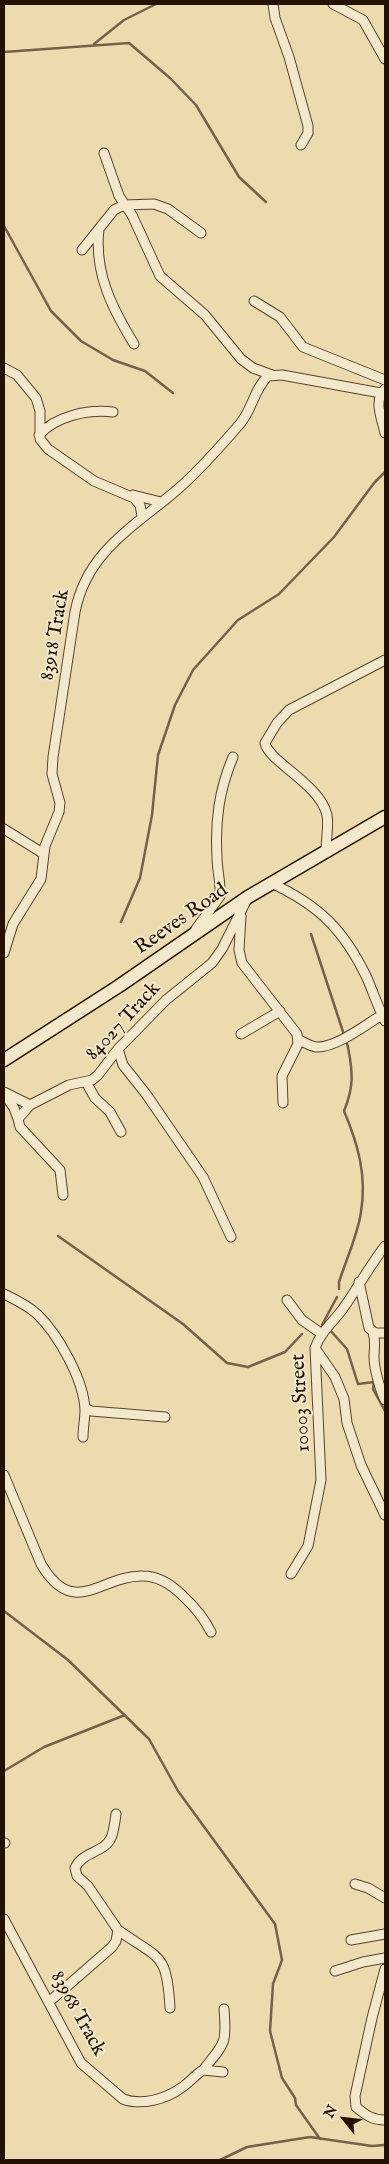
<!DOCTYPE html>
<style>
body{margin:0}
#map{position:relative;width:389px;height:2164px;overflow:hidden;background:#eddbb0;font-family:"IM FELL English",serif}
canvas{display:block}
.frame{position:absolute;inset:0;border:5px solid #241101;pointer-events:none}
.north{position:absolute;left:319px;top:2094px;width:50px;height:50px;-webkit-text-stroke:4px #f3e8cc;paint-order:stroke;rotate:299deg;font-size:14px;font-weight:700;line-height:20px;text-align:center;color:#241101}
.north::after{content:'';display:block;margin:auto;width:18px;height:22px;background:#241101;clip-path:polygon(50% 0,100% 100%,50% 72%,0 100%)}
</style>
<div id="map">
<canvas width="389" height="2164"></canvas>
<div class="frame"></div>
<div class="north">N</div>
</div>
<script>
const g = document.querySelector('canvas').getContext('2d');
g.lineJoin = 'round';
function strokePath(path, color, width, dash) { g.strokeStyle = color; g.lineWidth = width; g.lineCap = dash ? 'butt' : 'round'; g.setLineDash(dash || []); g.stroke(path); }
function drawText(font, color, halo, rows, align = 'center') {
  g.font = font + ' "IM FELL English",serif'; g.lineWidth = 4; g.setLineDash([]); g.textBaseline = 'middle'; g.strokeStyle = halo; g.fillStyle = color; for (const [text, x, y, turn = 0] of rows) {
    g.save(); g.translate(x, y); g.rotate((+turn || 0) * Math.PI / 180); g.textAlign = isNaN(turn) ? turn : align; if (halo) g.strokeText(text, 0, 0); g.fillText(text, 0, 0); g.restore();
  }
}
strokePath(new Path2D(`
 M94 44 124 20 156 4
 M4 52 129 43 170 78 196 105 239 177 266 202
 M4 226 51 311 81 341 113 360 145 371 173 393
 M121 922 140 878 152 815 158 755 175 705 193 670 238 620 279 594 334 537 374 483 385 472
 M311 934 348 1047C353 1073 354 1087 344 1111 358 1144 367 1176 361 1212 358 1234 346 1260 339 1282V1289
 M58 1236 183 1324 227 1363 248 1367 285 1352 302 1334
 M322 1325 337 1297
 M329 1329 347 1349 358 1384 374 1382 373 1389 385 1411
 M4 1611 68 1660 149 1739 178 1791 275 1924 282 1960 273 1984 270 2031 282 2078 295 2098 296 2105 320 2139
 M4 1771 44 1747 125 1715
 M220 2160 247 2147 310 2137 372 2146 385 2145`), '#746146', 2.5);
const street = new Path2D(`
 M273 4 275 18 289 57 308 126V133L301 145
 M333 4 363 20 385 59
 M104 153 119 196 132 215 160 276 205 315 241 359 253 368 272 375
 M99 229C94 273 112 308 134 344
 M82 250 114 210 124 205 154 204 168 209 201 233
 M254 301 280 317 303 347 385 380
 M4 368 17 375 36 398 40 411V439L48 449 94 481 134 498 140 505 142 516
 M385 389C373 400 382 419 385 433
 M39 435C56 416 88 409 113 412
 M133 495 161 502
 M4 829 44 854
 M326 850C326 839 329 826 327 815 320 784 269 762 265 743L277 723 289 710 385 660
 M271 883C319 905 344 930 367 978 373 992 378 1007 385 1021
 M241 916 239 950 242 963 297 1034 298 1044 282 1076 283 1103
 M196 929 220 896C221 883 217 870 217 857 215 821 219 790 233 757
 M4 953 13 924 41 879 45 846 59 812 60 803 52 774 53 757 75 612C87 551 134 527 178 489 200 470 220 447 239 425 252 411 254 389 268 376L282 375 381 393
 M241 1034 280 1011
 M298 1039C303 1042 310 1046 316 1047 336 1048 365 1025 382 1015
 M118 1049 123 1065 146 1094 203 1177 231 1237
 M86 1082 95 1098 110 1112 121 1132
 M4 1092 30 1105
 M4 1094 14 1108 18 1119 30 1105 69 1085 92 1080 98 1075 118 1049 166 1000 212 963 222 949 248 897
 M18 1119 20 1127 60 1170 63 1195
 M359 1282 369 1328 375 1333H385
 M4 1294C16 1300 27 1305 37 1314 58 1334 84 1380 85 1410 85 1418 83 1428 83 1437
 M287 1300 302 1320 322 1334
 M373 1332C376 1342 374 1348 374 1357 374 1368 380 1390 385 1400
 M315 1348 335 1377 344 1399 347 1423 361 1465 385 1515
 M85 1408 91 1411 165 1417
 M4 1475 41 1564C74 1620 101 1575 143 1576 159 1576 172 1585 183 1596 195 1607 204 1618 211 1632
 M291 1574 308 1546 321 1480 315 1348C320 1333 332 1323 342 1310 357 1289 369 1267 385 1246
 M4 1843H5
 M355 1884 368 1888 385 1898
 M4 1919 81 2063 123 2099C141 2106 166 2099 181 2088 189 2083 195 2075 203 2070L223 2072
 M118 1930C160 1960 167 1952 170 2008
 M351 1940 385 1934
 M385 1969 372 2018 355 2096 356 2107C366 2115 372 2120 385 2120
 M335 1971 363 1962 385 1958
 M50 2001 112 1947 116 1941 118 1930 88 1886 77 1876 75 1868C83 1851 104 1853 111 1838 114 1831 115 1821 116 1814
 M203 2070C225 2043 227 2044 224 2009`);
const secondary = new Path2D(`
 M4 1060 119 986 248 897 385 817`);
strokePath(street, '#56442d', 11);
strokePath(secondary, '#241101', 15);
strokePath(street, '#f3e8cc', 9);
strokePath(secondary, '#f3e8cc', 12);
drawText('20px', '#241101', '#f3e8cc', [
 ["83918 Track",56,635,-80],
 ["Reeves Road",182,920,-35],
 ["84027 Track",124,1022,-47],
 ["10003 Street",302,1403,-93],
 ["83968 Track",77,2014,61]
]);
</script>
